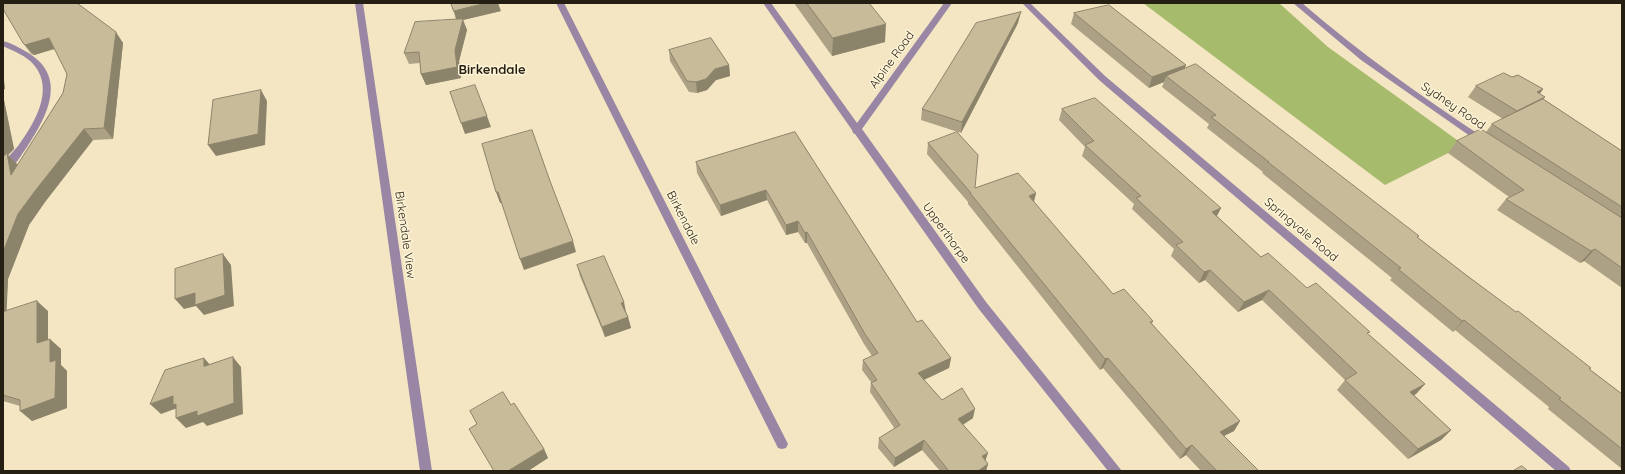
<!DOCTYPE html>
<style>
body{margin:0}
#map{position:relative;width:1625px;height:474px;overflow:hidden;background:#f4e6c3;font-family:Quicksand,sans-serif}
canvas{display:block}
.frame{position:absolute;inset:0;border:4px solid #241f12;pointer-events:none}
</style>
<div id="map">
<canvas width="1625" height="474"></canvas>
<div class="frame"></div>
</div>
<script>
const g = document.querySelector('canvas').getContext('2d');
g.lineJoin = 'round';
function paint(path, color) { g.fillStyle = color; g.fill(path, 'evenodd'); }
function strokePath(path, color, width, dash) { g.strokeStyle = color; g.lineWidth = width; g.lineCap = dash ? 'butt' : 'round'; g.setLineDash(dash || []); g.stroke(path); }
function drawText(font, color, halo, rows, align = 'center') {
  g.font = font + ' Quicksand,sans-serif'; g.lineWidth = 3; g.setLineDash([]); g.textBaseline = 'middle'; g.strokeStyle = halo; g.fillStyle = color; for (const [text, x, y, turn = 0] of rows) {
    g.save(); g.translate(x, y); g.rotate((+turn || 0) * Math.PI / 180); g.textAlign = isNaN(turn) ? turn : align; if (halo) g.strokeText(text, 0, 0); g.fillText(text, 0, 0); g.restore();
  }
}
paint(new Path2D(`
 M1143 3H1279L1328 47 1464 145 1385 185Z`), '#a6bb6b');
paint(new Path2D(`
 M355 3H363L432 471H420Z
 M556 3H564L786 440 788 444 786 448 782 449 778 448Z
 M763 3H771L857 123 944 3H952L862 129 986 302 1122 471H1108L978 308 855 134 853 133 852 130Z
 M1022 3H1030L1105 76 1569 467 1571 471H1556L1099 80Z
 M1293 3H1302C1360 53 1422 97 1486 139L1488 141 1486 143H1480L1361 60Z
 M3 41C11 43 18 47 25 51 69 75 48 115 27 147 21 155 12 172 3 174 3 172 2 167 3 165 5 159 14 151 18 146 34 124 55 90 34 65 27 56 13 51 3 46Z`), '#9886a4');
paint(new Path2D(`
 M3 3H80L79 5 123 43 113 139 93 140 45 202 29 225 8 279 6 311H48V340L61 349V365L67 371V408L32 421 20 406 3 401V95L14 149 8 155 17 164V166L63 93 67 74 55 49 34 55 31 54 23 43Z
 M451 3 501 11 463 20 467 30 459 61 461 78 426 85 421 74 420 63 409 64 404 53 456 19Z
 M794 3H869L885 42 832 56Z
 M1074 13 1184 69 1418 238 1622 394V469L1548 409 1549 407 1455 330 1453 332 1390 280 1392 278 1262 173 1263 172 1207 128 1209 124 1162 87 1164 82 1149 88 1071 24Z
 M1018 23 961 133 921 120 922 109Z
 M669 50 729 65 730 76 716 80 707 90 697 93 689 92 670 61Z
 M1512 77 1543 89 1540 94 1543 99 1622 151V288L1584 261 1580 263 1497 210 1506 199 1509 197 1448 153 1457 141 1486 132 1492 124 1503 119 1468 97 1476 86Z
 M1062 109 1221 208 1217 216 1261 257 1307 288 1368 334 1425 384 1416 394 1414 395 1451 430 1441 440 1408 459 1337 390 1345 380 1262 300 1238 312 1205 280 1199 283 1171 256 1174 249 1132 209 1134 204 1082 156 1085 147 1059 120Z
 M795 132 917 322 951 358 949 368 924 380 942 400 973 418 963 425 988 464 986 471H940L922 450 894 467 878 448 879 438 895 429 870 392 871 382 862 370 863 360 872 356 864 344 807 243H805L798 232 786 235 767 200 721 216 697 173 696 162Z
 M928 143 975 188 1036 193 1034 202 1113 294 1153 321 1152 324 1240 421 1234 431 1224 436 1259 471H1201L1186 455 1180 459 1103 368 1100 370 968 204V202L927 154Z
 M577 265 626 312 628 317 631 328 605 337 580 276Z
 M511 405 544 449 548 458 528 471H494L469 429 477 424 470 411Z`), '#aca184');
paint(new Path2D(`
 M486 3H498L501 11 463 20 467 30 459 61 461 78 426 85 421 74 455 50 457 22 454 11Z
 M1021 12 1018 23 961 133 962 122Z
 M886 24 885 42 832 56 833 38Z
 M116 32 123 43 113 139 104 128Z
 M49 38 57 48 34 55 25 45Z
 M729 65 730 76 716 80 707 90 697 93 696 82 715 69Z
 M1186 65 1182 76H1166L1164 82 1149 88 1152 77Z
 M3 71 5 89 3 90Z
 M1543 89 1535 100 1537 92Z
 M261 90 267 101 265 145 216 156 208 145Z
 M3 95 14 149 8 155 17 164 21 186 11 175 3 162Z
 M1545 97 1536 108 1509 122 1517 111Z
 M487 116 491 127 465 134 461 123Z
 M84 129 93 140 45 202 29 225 8 279 6 326 3 323V252L18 214 35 191Z
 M766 190 767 200 721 216 720 205Z
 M496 192H498L502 203H500Z
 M1036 193 1033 204 1029 196Z
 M1221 208 1215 219 1212 212Z
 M798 221V232L786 235V225Z
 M807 232V243H805V233Z
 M573 241 576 252 524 270 520 259Z
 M1595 249 1584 261 1580 263 1591 251Z
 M223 254 231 265 234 306 204 315 196 306 184 309 175 299Z
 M1210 270 1205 280 1199 283 1204 272Z
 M1269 290 1262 300 1238 312 1244 302Z
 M37 301 48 311V354L37 343Z
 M624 302 626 312 624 313 621 303Z
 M628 317 631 328 605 337 602 327Z
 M1464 320 1455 330 1453 332 1462 321Z
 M50 339 61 349V365L67 371V408L32 421 20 411 50 362Z
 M233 357 241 367 243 414 207 426 203 422 186 428 176 418Z
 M204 358 213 368 204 366Z
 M951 358 949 368 917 383 918 373Z
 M1108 358 1103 368 1100 370 1105 359Z
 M1425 384 1416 394 1401 402 1410 392Z
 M173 396 183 406 161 414 150 404Z
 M975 409 973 418 956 429 958 419Z
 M1240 421 1234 431 1213 441 1220 432Z
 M1451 430 1441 440 1408 459 1418 449Z
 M924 440 922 450 894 467 895 458Z
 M1192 445 1186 455 1180 459 1186 449Z
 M544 449 548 458 528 471H508Z
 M988 453 985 462 982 456Z
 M988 464 986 471H978Z`), '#8c836b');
const building = new Path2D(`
 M3 3H77L116 32 104 128 84 129 35 191 18 214 3 252V157L7 153 11 175 63 93 67 74 49 38 25 45 23 43 3 9Z
 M451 3H486L454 11Z
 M807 3H869L886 24 833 38Z
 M1109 5 1186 65 1152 77 1074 13Z
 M1021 12 962 122 922 109 934 91 976 23Z
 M463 19 455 50 457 67 421 74 419 52 404 53 415 22Z
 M711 38 729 65 715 69 706 79 696 82 687 81 669 50Z
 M1196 64 1419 236 1417 237 1466 275 1516 312 1518 311 1591 368 1589 369 1622 394V449L1559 399 1561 398 1464 320 1462 321 1398 269 1401 268 1268 162H1269L1211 117 1216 115 1166 76Z
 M1504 73 1512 77 1518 75 1543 89 1537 92 1545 97 1517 111 1476 86Z
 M475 85 487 116 461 123 450 92Z
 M261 90 258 134 208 145 213 100Z
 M1095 98 1221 208 1212 212 1261 257 1268 253 1307 288 1316 283 1370 332 1367 333 1425 384 1410 392 1451 430 1418 449 1345 380 1357 373 1269 290 1244 302 1210 270 1204 272 1176 245 1183 242 1136 198 1141 196 1085 145 1094 141 1062 109Z
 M1543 99 1622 151V207L1492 124Z
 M1481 129 1622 218V268L1595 249 1591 251 1506 199 1524 190 1457 141Z
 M532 130 550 181 573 241 520 259 498 192H496L482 144Z
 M795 132 917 322 922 320 951 358 918 373 942 400 962 388 975 409 958 419 988 453 982 456 988 464 978 471H949L924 440 895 458 879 438 900 425 871 383 877 380 863 360 878 353 865 334 807 232 805 233 798 221 786 225 766 190 720 205 696 162Z
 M957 132 978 155 975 188 1018 173 1036 193 1029 196 1113 294 1124 289 1153 321 1150 322 1240 421 1220 432 1259 471H1217L1192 445 1186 449 1108 358 1105 359 970 193H971L928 143Z
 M223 254 225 295 195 305V293L175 299V269Z
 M604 256 624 302 621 303 628 317 602 327 577 265Z
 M37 301V343L50 339V362L56 360 55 398 20 411V400L3 395V312Z
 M233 357 234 403 197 416V411L176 418V404L173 405V396L150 404 165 370 204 358V366Z
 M503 392 511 405 514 403 544 449 508 471H494L469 429 477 424 470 411Z
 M1522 466 1528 471H1513Z`);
paint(building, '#c8bb99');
strokePath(building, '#8c836b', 1);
drawText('12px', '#241f12', '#fef4d7', [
 ["Alpine Road",892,60,-54],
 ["Sydney Road",1453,106,34],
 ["Birkendale",683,218,63],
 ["Springvale Road",1301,230,40],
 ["Upperthorpe",946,233,54],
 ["Birkendale View",405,235,82]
]);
drawText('bold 13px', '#241f12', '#fef4d7', [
 ["Birkendale",492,70]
]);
</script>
